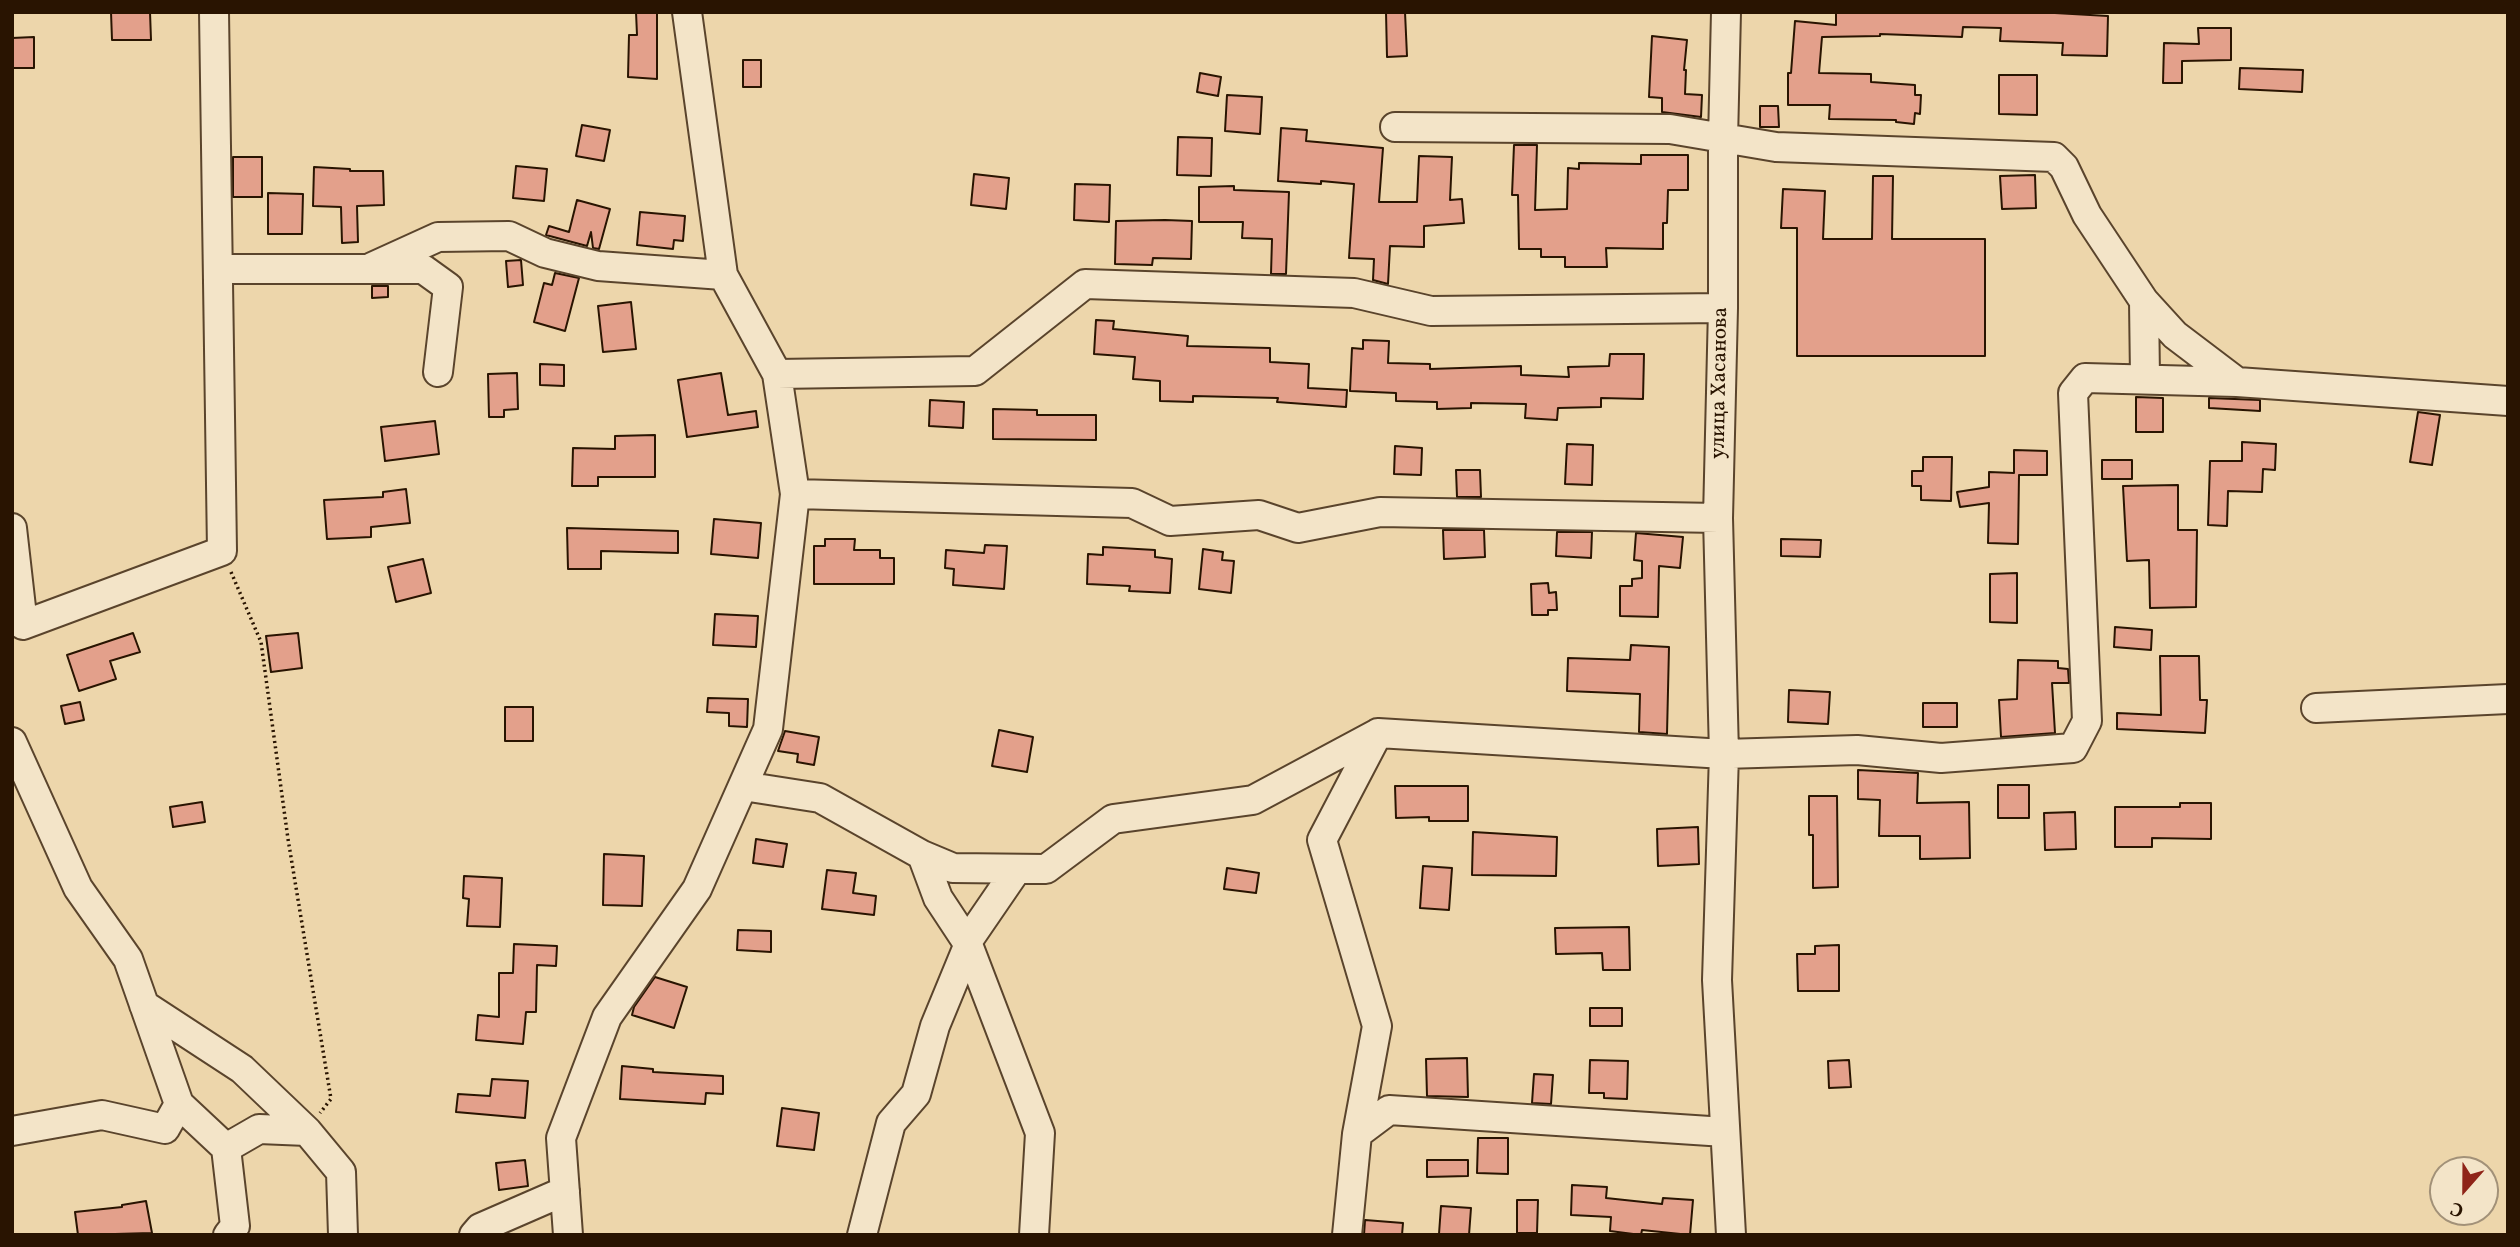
<!DOCTYPE html>
<meta charset="utf-8">
<style>
body{margin:0}
#map{position:relative;width:2520px;height:1247px;overflow:hidden;background:#edd6ab;font-family:Vollkorn,serif}
canvas{display:block}
.frame{position:absolute;inset:0;border:14px solid #291401;pointer-events:none}
.north{position:absolute;left:2429px;top:1156px;width:70px;height:70px;box-sizing:border-box;background:#f3e4c8;border:2px solid #a29178;border-radius:50%;rotate:201deg;font-size:19px;font-weight:700;line-height:28px;text-align:center;color:#291401}
.north::after{content:'';display:block;margin:auto;width:24px;height:32px;background:#8f2418;clip-path:polygon(50% 0,100% 100%,50% 72%,0 100%)}
</style>
<div id="map">
<canvas width="2520" height="1247"></canvas>
<div class="frame"></div>
<div class="north">С</div>
</div>
<script>
const g = document.querySelector('canvas').getContext('2d');
g.lineJoin = 'round';
function paint(path, color) { g.fillStyle = color; g.fill(path, 'evenodd'); }
function strokePath(path, color, width, dash) { g.strokeStyle = color; g.lineWidth = width; g.lineCap = dash ? 'butt' : 'round'; g.setLineDash(dash || []); g.stroke(path); }
function drawText(font, color, halo, rows, align = 'center') {
  g.font = font + ' Vollkorn,serif'; g.lineWidth = 5; g.setLineDash([]); g.textBaseline = 'middle'; g.strokeStyle = halo; g.fillStyle = color; for (const [text, x, y, turn = 0] of rows) {
    g.save(); g.translate(x, y); g.rotate((+turn || 0) * Math.PI / 180); g.textAlign = isNaN(turn) ? turn : align; if (halo) g.strokeText(text, 0, 0); g.fillText(text, 0, 0); g.restore();
  }
}
const building = new Path2D(`
 M111 12H150L151 40H112Z
 M636 12H657V79L628 77 629 35H637Z
 M1386 12H1405L1407 56 1387 57Z
 M1836 12H2037L2108 16 2107 56 2062 55 2063 43 2000 41 2001 28 1963 27 1962 37 1880 34V36L1822 37 1819 73 1871 74V82L1915 85V95H1921L1920 114 1915 113 1914 124 1896 122V120L1829 119 1830 105H1788V73H1791L1795 21 1836 25Z
 M2198 28H2231V60L2182 61V83H2163L2164 43 2199 44Z
 M1652 36 1687 40 1684 70H1686L1685 94 1702 95 1701 117 1662 112V98L1649 97Z
 M34 37V68H12V38Z
 M743 60H761V87H743Z
 M2240 68 2303 70 2302 92 2239 89Z
 M1200 73 1221 77 1218 96 1197 92Z
 M1999 75H2037V115L1999 114Z
 M1227 95 1262 97 1260 134 1225 131Z
 M1760 106H1778L1779 127H1760Z
 M582 125 610 130 604 161 576 156Z
 M1281 128 1307 130 1306 141 1383 148 1379 202H1417L1419 156 1452 157 1450 200 1462 199 1464 223 1424 226V247L1390 246 1388 284 1373 280 1374 259 1349 258 1354 184 1321 181V184L1278 181Z
 M1178 137 1212 138 1211 176 1177 175Z
 M1514 145H1537L1535 210 1567 209 1568 168 1579 169V163L1641 164V155H1688V190H1668L1667 223H1663V249L1606 248 1607 267H1565V257H1541V249H1519L1518 195H1512Z
 M233 157H262V197H233Z
 M516 166 547 169 544 201 513 198Z
 M314 167 350 169V171H383L384 205 357 206 358 242 342 243 341 207 313 206Z
 M974 174 1009 178 1006 209 971 205Z
 M2035 175 2036 208 2002 209 2000 176Z
 M1873 176H1893L1892 239H1985V356H1797V228H1781L1783 189 1825 191 1823 239H1872Z
 M1075 184 1110 185 1109 222 1074 220Z
 M1234 186V190L1289 192 1286 274H1271L1272 239 1242 238 1243 222H1199V187Z
 M268 193 303 194 302 234H268Z
 M577 200 610 209 599 249 593 248 591 232 587 246 546 235 549 226 569 232Z
 M640 212 685 216 683 241 674 240 673 249 637 245Z
 M1165 220 1192 221 1191 259 1153 258 1152 265 1115 264 1116 221Z
 M521 260 523 285 508 287 506 261Z
 M555 273 579 278 565 331 534 322 544 283 552 285Z
 M372 286H388V297L372 298Z
 M631 302 636 349 603 352 598 306Z
 M1096 320 1114 321 1113 329 1188 336 1187 346 1270 348V362L1309 364 1308 388 1347 390 1346 407 1277 402 1278 398 1193 396V402L1160 401V381L1133 379 1135 357 1094 354Z
 M1363 340 1389 341 1388 363 1430 364V369L1521 366V375L1569 377 1568 367 1609 366 1610 354H1644L1643 399 1601 398V407L1558 408 1557 420 1525 418 1526 404 1471 403V408L1437 409V402L1396 401V393L1350 391 1352 348 1363 349Z
 M540 364 564 365V386L540 385Z
 M517 373 518 409 504 410V417H489L488 374Z
 M721 373 728 415 756 411 758 427 687 437 678 380Z
 M2136 397 2163 398V432H2136Z
 M2209 398 2260 400V411L2209 408Z
 M930 400 964 402 963 428 929 426Z
 M993 409 1037 410V415H1096V440L993 439Z
 M2418 412 2440 415 2432 465 2410 462Z
 M435 421 439 454 385 461 381 427Z
 M655 435V477H598V486H572L573 448 615 449V436Z
 M2242 442 2276 444 2275 470 2263 469 2262 492 2228 491 2227 526 2208 525 2210 461H2242Z
 M1567 444 1593 445 1592 485 1565 484Z
 M1395 446 1422 448 1421 475 1394 474Z
 M2014 450 2047 451V475H2019L2018 544 1988 543 1989 503 1960 507 1957 492 1989 487V472L2014 473Z
 M1923 457H1952L1951 501 1921 500V486H1912V471H1923Z
 M2102 460H2132V479H2102Z
 M1456 470H1480L1481 497H1457Z
 M2178 485V530H2197L2196 607 2150 608 2149 560 2127 561 2123 486Z
 M406 489 410 523 371 527V537L327 539 324 500 383 497V492Z
 M714 519 761 523 758 558 711 554Z
 M567 528 678 531V553L601 551V569H568Z
 M1443 530H1484L1485 557 1444 559Z
 M1557 532H1592L1591 558 1556 556Z
 M1636 533 1683 537 1680 568 1659 566 1658 617 1620 616V586H1632V579L1642 578V561L1634 560Z
 M825 539H855L854 550H880V558H894V584H814V546H825Z
 M1781 539 1821 540 1820 557 1781 556Z
 M985 545 1007 546 1004 589 953 585 954 569 945 568 946 550 984 553Z
 M1103 547 1155 550V557L1172 559 1170 593 1129 591 1130 586 1087 584 1088 554 1103 555Z
 M1203 549 1223 552 1222 560 1234 561 1231 593 1199 589Z
 M423 559 431 593 396 602 388 567Z
 M2017 573V623L1990 622V574Z
 M1548 583 1549 593 1556 592 1557 610H1548V615H1532L1531 584Z
 M715 614 758 616 756 647 713 645Z
 M2115 627 2152 630 2151 650 2114 647Z
 M133 633 140 652 110 661 116 679 79 691 67 655Z
 M298 633 302 668 271 672 266 636Z
 M1631 645 1669 647 1667 734 1639 732 1640 694 1567 691 1568 658 1630 660Z
 M2160 656H2199L2200 700H2207L2205 733 2117 729V713L2161 715Z
 M2018 660 2058 661V668L2068 669 2069 683H2052L2055 733 2001 737 1999 700 2017 699Z
 M1789 690 1830 692 1828 724 1788 722Z
 M708 698 748 699 747 727 729 726V713L707 712Z
 M80 702 84 720 65 724 61 706Z
 M1923 703H1957V727H1923Z
 M505 707H533V741H505Z
 M999 730 1033 737 1027 772 992 766Z
 M785 731 819 737 814 765 797 762 798 754 778 751Z
 M1858 770 1918 773 1917 803 1969 802 1970 858 1920 859V836H1879L1880 800 1858 799Z
 M1998 785H2029V818H1998Z
 M1395 786H1468V821H1429V817L1396 818Z
 M1809 796H1837L1838 887 1813 888V835H1809Z
 M202 802 205 822 173 827 170 807Z
 M2180 803H2211V839L2152 838V847H2115V807H2180Z
 M2075 812 2076 849 2045 850 2044 813Z
 M1698 827 1699 864 1658 866 1657 829Z
 M1473 832 1557 837 1556 876 1472 875Z
 M756 839 787 844 783 867 753 863Z
 M604 854 644 856 642 906 603 905Z
 M1423 866 1452 868 1449 910 1420 908Z
 M1227 868 1259 873 1256 893 1224 889Z
 M827 870 856 873 853 893 876 896 874 915 822 909Z
 M464 876 502 878 500 927 467 926 469 899 463 898Z
 M1629 927 1630 970H1603L1602 953 1556 954 1555 928Z
 M738 930 771 931V952L737 950Z
 M514 944 557 946 556 966 537 965 536 1012H526L523 1044 476 1040 478 1015 499 1017V973H513Z
 M1839 945V991H1798L1797 954H1815V946Z
 M655 977 687 987 674 1028 632 1015 634 1007Z
 M1590 1008H1622V1026H1590Z
 M1467 1058 1468 1097 1427 1096 1426 1059Z
 M1590 1060 1628 1061 1627 1099 1604 1098V1093H1589Z
 M1849 1060 1851 1087 1829 1088 1828 1061Z
 M622 1066 653 1069V1072L723 1076V1094L706 1093 705 1104 620 1099Z
 M1534 1074 1553 1075 1551 1104 1532 1103Z
 M492 1079 528 1081 525 1118 456 1112 458 1094 490 1096Z
 M782 1108 819 1113 814 1150 777 1146Z
 M1478 1138H1508V1174L1477 1173Z
 M525 1160 528 1186 499 1190 496 1163Z
 M1427 1160H1468V1176L1427 1177Z
 M1572 1185 1607 1187 1606 1198 1662 1204 1663 1198 1693 1200 1690 1235 1642 1230 1641 1235 1610 1231 1611 1217 1571 1215Z
 M1517 1200H1538L1537 1233H1517Z
 M146 1201 152 1233 78 1235 75 1212 122 1207V1205Z
 M1441 1206 1471 1208 1469 1235 1439 1234Z
 M1365 1220 1403 1223 1402 1235H1364Z`);
paint(building, '#e3a08b');
strokePath(building, '#291401', 2);
const minor = new Path2D(`
 M1726 12 1723 140V308L1718 518 1724 754 1717 980 1731 1235
 M1395 127 1670 129 1776 147 2054 157 2064 167 2087 215 2144 301 2145 378
 M372 267 438 237 509 236 545 253 598 266 723 275 687 12
 M218 269H423L448 287 438 372
 M2144 301 2175 335 2237 382
 M777 374 975 371 1085 284 1354 293 1431 311 1723 308
 M795 494 1132 503 1170 521 1259 515 1298 528 1380 512 1718 518
 M12 528 23 625 222 551 214 12
 M2316 708 2508 699
 M12 742 78 888 128 959 179 1104 226 1148 235 1226 228 1235
 M743 786 820 798 922 855 953 868 1046 869 1113 819 1253 800 1378 733
 M922 855 938 898 967 942
 M1017 869 967 942 1040 1133 1034 1235
 M144 1005 242 1069 307 1131 341 1172 343 1235
 M12 1131 102 1115 165 1129 179 1104
 M1357 1134 1377 1026 1322 840 1378 733 1724 754 1857 750 1941 758 2073 748 2087 721 2073 393 2085 378 2237 382 2508 401
 M226 1148 259 1129 307 1131
 M474 1235 480 1228 565 1191
 M568 1235 561 1138 607 1017 697 889 768 729 795 494 777 374 723 275
 M862 1235 891 1123 916 1094 935 1026 968 946
 M1347 1235 1357 1134 1389 1110 1725 1132`);
strokePath(minor, '#5a442c', 32);
strokePath(new Path2D(`
 M231 572 261 642 288 839 331 1099 320 1113`), '#291401', 3.5, [2, 3.5]);
strokePath(minor, '#f3e4c8', 28);
drawText('21px', '#291401', '#f3e4c8', [
 ["улица Хасанова",1721,383,-89]
]);
</script>
